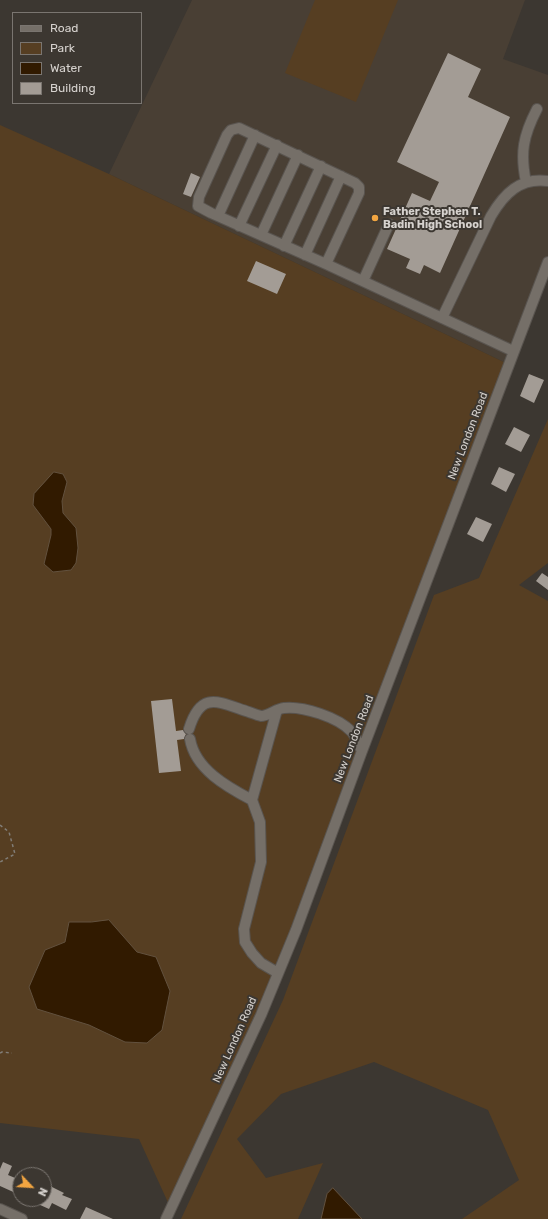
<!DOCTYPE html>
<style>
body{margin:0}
#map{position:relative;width:548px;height:1219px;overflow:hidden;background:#3c3731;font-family:Rubik,sans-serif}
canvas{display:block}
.legend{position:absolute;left:12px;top:12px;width:130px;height:92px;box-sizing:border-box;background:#3c3731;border:1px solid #7a7570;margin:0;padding:5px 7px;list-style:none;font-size:12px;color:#d6d2ce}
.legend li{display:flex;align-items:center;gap:8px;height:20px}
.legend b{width:20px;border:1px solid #7a7570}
.north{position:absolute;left:12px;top:1167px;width:40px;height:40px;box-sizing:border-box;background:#3c3731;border:1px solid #7a7570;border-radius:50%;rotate:115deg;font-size:11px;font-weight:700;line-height:16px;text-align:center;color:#d6d2ce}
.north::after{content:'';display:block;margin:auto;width:14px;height:18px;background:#f2a541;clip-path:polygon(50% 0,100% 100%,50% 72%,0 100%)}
</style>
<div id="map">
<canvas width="548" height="1219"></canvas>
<ul class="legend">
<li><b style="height:5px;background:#756f68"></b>Road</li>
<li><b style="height:11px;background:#563e22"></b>Park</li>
<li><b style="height:11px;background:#311a00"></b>Water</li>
<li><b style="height:11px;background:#a39c95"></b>Building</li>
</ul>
<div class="north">N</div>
</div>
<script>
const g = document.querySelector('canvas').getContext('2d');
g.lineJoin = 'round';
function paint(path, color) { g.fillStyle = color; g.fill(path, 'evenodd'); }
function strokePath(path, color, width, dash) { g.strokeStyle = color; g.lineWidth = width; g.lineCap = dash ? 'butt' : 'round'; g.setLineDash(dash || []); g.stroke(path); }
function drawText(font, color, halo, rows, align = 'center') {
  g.font = font + ' Rubik,sans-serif'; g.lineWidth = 4; g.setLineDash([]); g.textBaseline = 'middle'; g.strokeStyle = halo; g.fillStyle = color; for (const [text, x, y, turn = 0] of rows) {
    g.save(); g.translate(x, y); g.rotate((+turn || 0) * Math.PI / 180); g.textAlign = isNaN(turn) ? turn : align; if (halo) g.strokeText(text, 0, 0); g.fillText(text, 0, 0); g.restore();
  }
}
paint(new Path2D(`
 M192 0H525L503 59 548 75V262L508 364 109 174Z`), '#493f34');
paint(new Path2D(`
 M315 0H398L356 102 285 73Z
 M0 125 109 174 508 364 296 930 171 1209 139 1139 0 1123Z
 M548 419V563L519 585 548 601V1219H462L519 1180 488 1110 374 1062 281 1094 237 1139 266 1178 323 1163 298 1219H181L283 1000 434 595 479 578Z`), '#563e22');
const water = new Path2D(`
 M54 472 63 474 67 482 62 501 63 513 76 528 78 548 76 563 71 570 53 572 44 564 51 535V529L33 505 34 494Z
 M109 920 137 952 156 957 170 991 162 1030 147 1043 125 1042 89 1025 37 1009 29 987 45 950 65 942 69 922H91Z
 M333 1188 362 1219H321L327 1194Z`);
paint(water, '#311a00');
strokePath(water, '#62513e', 1);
paint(new Path2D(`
 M448 53 481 69 468 97 510 117 440 273 424 265 420 274 406 268 410 259 387 249 412 193 430 201 439 182 397 162Z
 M191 173 200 177 191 197 183 194Z
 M256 261 286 274 277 294 247 281Z
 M529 374 544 380 534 403 520 396Z
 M514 427 530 435 521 452 505 444Z
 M499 467 515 474 506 492 491 484Z
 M476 517 492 524 483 542 467 534Z
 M542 573 548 577V590L536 581Z
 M172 699 176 731 183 730 186 734 184 739 177 740 181 771 159 773 151 701Z
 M3 1162 12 1166 8 1175 20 1180V1195L0 1186V1169Z
 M48 1185 64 1193 62 1195 72 1199 66 1210 52 1203 49 1209 27 1199H44V1193Z
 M86 1207 113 1219H80Z`), '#a39c95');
const minor = new Path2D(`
 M526 182C520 153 523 136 537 109
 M218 216 255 135
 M239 226 277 145
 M261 235 298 155
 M284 246 321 166
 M305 255 341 176
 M326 264 359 193V187L355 183 239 128 231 130 227 135 199 197 198 206 211 213 326 264 513 351
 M363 281 389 224
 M442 318 491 216C504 194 520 177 548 181
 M189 729C201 690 218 702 249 712 252 713 257 715 261 716 268 716 276 709 284 708 303 706 338 717 352 732 356 737 359 745 362 751
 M190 739C195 769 227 787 252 800L260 822 261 862 244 929 245 942 252 953 261 963 278 973
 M252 800 277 710
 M0 1209 22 1219
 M166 1219 261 1015 296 930 362 751 548 262`);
strokePath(minor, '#59544f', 12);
strokePath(new Path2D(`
 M0 825 9 832 15 854 0 862
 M0 1053 2 1052 12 1053`), '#817d77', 1.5, [3, 3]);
strokePath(minor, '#756f68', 10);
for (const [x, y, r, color] of [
 [375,218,4,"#f2a541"]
]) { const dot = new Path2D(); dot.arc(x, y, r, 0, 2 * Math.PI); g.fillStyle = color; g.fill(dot); strokePath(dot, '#3c3731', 1.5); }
drawText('bold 11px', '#d6d2ce', '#3c3731', [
 ["Father Stephen T.",383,212],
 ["Badin High School",383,225]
], 'left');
drawText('11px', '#d6d2ce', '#3c3731', [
 ["New London Road",468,436,-69],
 ["New London Road",354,739,-69],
 ["New London Road",235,1040,-66]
]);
</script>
